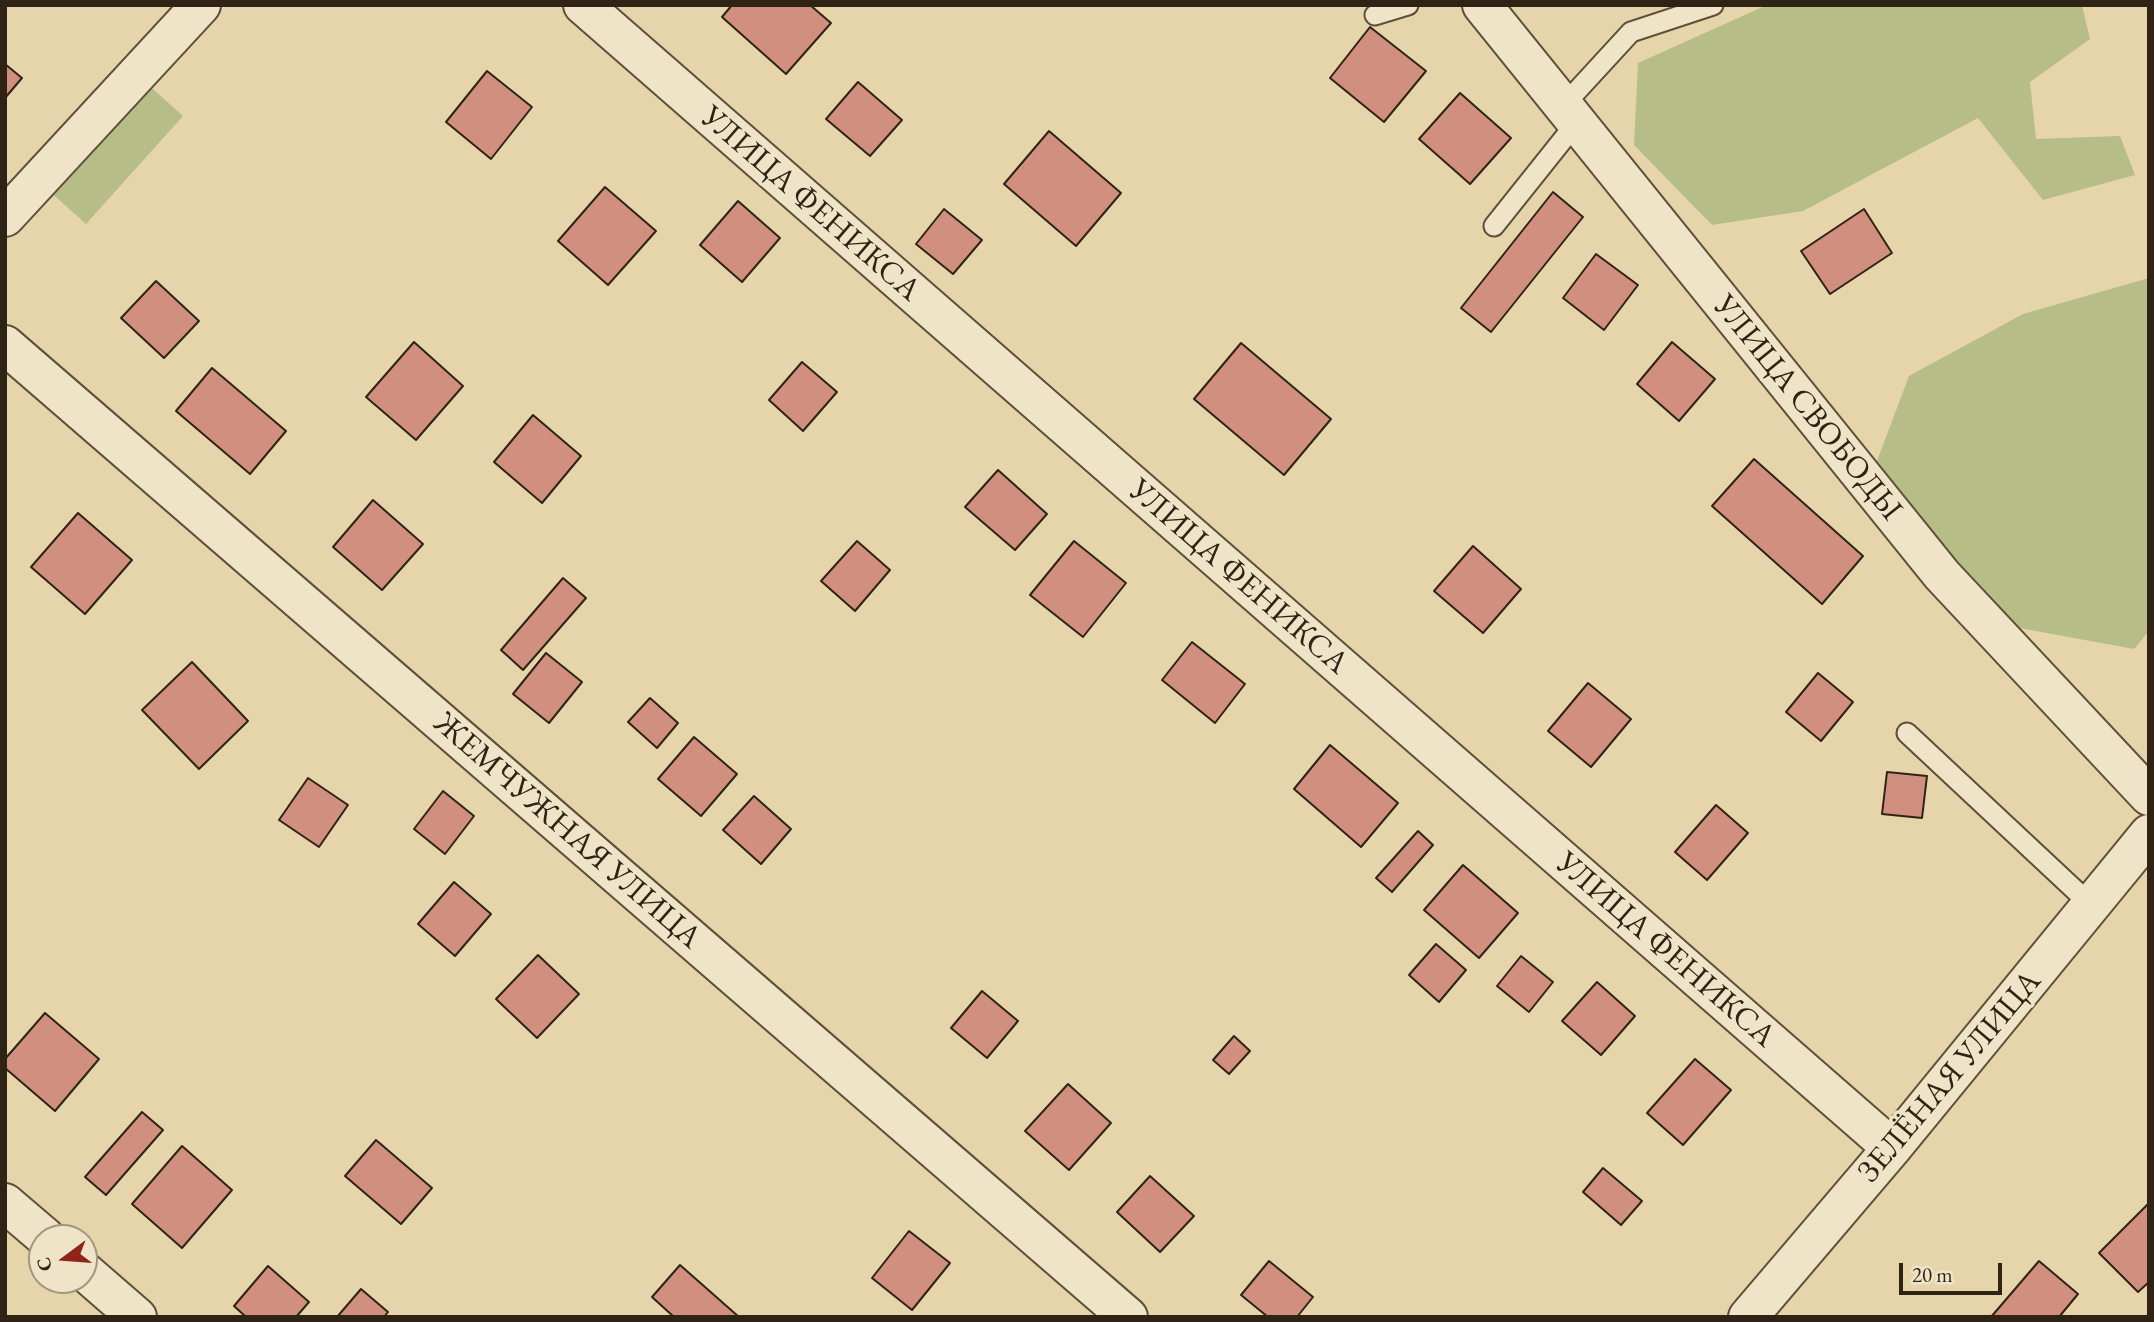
<!DOCTYPE html>
<meta charset="utf-8">
<style>
body{margin:0}
#map{position:relative;width:2154px;height:1322px;overflow:hidden;background:#e6d5aa;font-family:"EB Garamond",serif}
canvas{display:block}
.frame{position:absolute;inset:0;border:7px solid #2f2315;pointer-events:none}
.north{position:absolute;left:28px;top:1224px;width:70px;height:70px;box-sizing:border-box;background:#efe4c8;border:2px solid #a29780;border-radius:50%;rotate:254deg;font-size:19px;font-weight:700;line-height:28px;text-align:center;color:#2f2315}
.north::after{content:'';display:block;margin:auto;width:24px;height:32px;background:#8f2418;clip-path:polygon(50% 0,100% 100%,50% 72%,0 100%)}
.scale{position:absolute;left:1899px;top:1263px;width:103px;height:32px;box-sizing:border-box;border:4px solid #2f2315;border-top:0;padding-left:9px;font-size:21px;line-height:24px;white-space:nowrap;color:#2f2315;-webkit-text-stroke:5px #efe4c8;paint-order:stroke}
</style>
<div id="map">
<canvas width="2154" height="1322"></canvas>
<div class="frame"></div>
<div class="north">С</div>
<div class="scale">20 m</div>
</div>
<script>
const g = document.querySelector('canvas').getContext('2d');
g.lineJoin = 'round';
function paint(path, color) { g.fillStyle = color; g.fill(path, 'evenodd'); }
function strokePath(path, color, width, dash) { g.strokeStyle = color; g.lineWidth = width; g.lineCap = dash ? 'butt' : 'round'; g.setLineDash(dash || []); g.stroke(path); }
function drawText(font, color, halo, rows, align = 'center') {
  g.font = font + ' "EB Garamond",serif'; g.lineWidth = 7; g.setLineDash([]); g.textBaseline = 'middle'; g.strokeStyle = halo; g.fillStyle = color; for (const [text, x, y, turn = 0] of rows) {
    g.save(); g.translate(x, y); g.rotate((+turn || 0) * Math.PI / 180); g.textAlign = isNaN(turn) ? turn : align; if (halo) g.strokeText(text, 0, 0); g.fillText(text, 0, 0); g.restore();
  }
}
paint(new Path2D(`
 M1767 5H2082L2090 39 2030 82 2036 139 2120 136 2135 175 2043 200 1978 118 1803 211 1712 225 1634 145 1638 63Z
 M144 81 183 116 86 224 48 190Z
 M2149 278V631L2134 649 2014 627 1874 469 1909 376 2023 314Z`), '#b7bd87');
const building = new Path2D(`
 M732 5H810L831 23 786 74 722 17Z
 M1370 27 1426 71 1384 122 1330 78Z
 M5 64 22 78 5 98Z
 M487 71 532 107 491 159 446 122Z
 M858 82 902 120 870 156 826 119Z
 M1460 93 1511 138 1470 184 1419 139Z
 M1049 131 1121 193 1076 246 1004 184Z
 M605 187 656 231 608 285 558 241Z
 M1553 192 1583 217 1491 332 1461 308Z
 M738 201 780 238 742 282 700 245Z
 M944 209 982 240 953 274 916 244Z
 M1864 209 1892 253 1830 294 1801 251Z
 M1596 254 1638 285 1604 330 1563 298Z
 M156 281 199 321 164 358 121 318Z
 M414 342 463 386 416 440 366 397Z
 M1672 342 1715 379 1679 421 1637 384Z
 M1241 343 1331 419 1284 475 1194 399Z
 M802 362 837 392 803 431 769 400Z
 M212 368 286 431 250 474 176 411Z
 M533 415 581 456 542 503 494 462Z
 M1754 459 1863 556 1822 604 1712 506Z
 M998 470 1047 514 1015 550 965 507Z
 M373 500 423 544 382 590 333 547Z
 M78 513 132 560 85 614 31 567Z
 M857 541 890 570 855 611 821 581Z
 M1074 541 1126 583 1083 637 1030 595Z
 M1473 546 1521 589 1483 633 1434 591Z
 M563 578 586 598 523 670 501 650Z
 M1192 642 1245 684 1215 723 1162 680Z
 M546 653 582 682 549 723 513 694Z
 M192 662 248 721 199 769 142 710Z
 M1818 673 1853 702 1821 741 1786 712Z
 M1588 683 1631 719 1591 767 1548 731Z
 M650 698 678 723 657 748 628 722Z
 M694 737 737 774 701 816 658 779Z
 M1330 745 1398 803 1361 847 1294 789Z
 M1887 772 1927 776 1922 818 1882 814Z
 M308 778 348 805 319 847 279 820Z
 M443 791 474 816 445 854 414 829Z
 M754 796 791 829 761 864 723 830Z
 M1716 805 1748 833 1707 880 1675 852Z
 M1418 831 1433 845 1392 892 1376 878Z
 M1463 865 1518 913 1479 958 1424 910Z
 M454 882 491 914 455 956 418 924Z
 M1436 944 1466 970 1439 1002 1409 975Z
 M538 955 579 994 537 1038 496 999Z
 M1521 956 1553 982 1529 1012 1497 986Z
 M1597 982 1635 1016 1601 1055 1562 1021Z
 M982 991 1018 1021 987 1058 951 1028Z
 M45 1013 99 1059 55 1111 5 1068V1059Z
 M1234 1036 1250 1051 1229 1074 1213 1060Z
 M1695 1059 1731 1090 1683 1145 1647 1113Z
 M1068 1084 1111 1123 1069 1170 1025 1131Z
 M142 1112 163 1130 106 1195 85 1177Z
 M376 1140 432 1188 401 1224 345 1176Z
 M182 1146 232 1190 182 1248 132 1204Z
 M1603 1168 1642 1201 1621 1225 1583 1192Z
 M1150 1176 1194 1216 1160 1252 1117 1212Z
 M2149 1203V1282L2138 1292 2099 1253Z
 M909 1231 950 1263 912 1310 872 1278Z
 M1269 1261 1313 1297 1297 1317H1268L1241 1295Z
 M2039 1261 2078 1294 2059 1317H1991Z
 M680 1265 739 1317H674L652 1297Z
 M268 1266 309 1302 296 1317H246L234 1306Z
 M361 1289 388 1312 384 1317H337Z`);
paint(building, '#d18f80');
strokePath(building, '#2f2315', 2);
const service = new Path2D(`
 M1375 15 1408 5
 M1563 106 1631 32 1713 5
 M1494 226 1577 122
 M1907 733 2091 905`);
const minor = new Path2D(`
 M583 5 1892 1148
 M1482 5 1942 575 2149 796
 M5 217 201 5
 M5 345 1128 1317
 M5 1203 46 1238
 M84 1271 137 1317
 M1748 1317 1892 1148 2149 834`);
strokePath(service, '#5d503a', 23);
strokePath(minor, '#5d503a', 42);
strokePath(service, '#efe4c8', 19);
strokePath(minor, '#efe4c8', 38);
drawText('32px', '#2f2315', '#efe4c8', [
 ["УЛИЦА ФЕНИКСА",810,204,41],
 ["УЛИЦА СВОБОДЫ",1807,408,51],
 ["УЛИЦА ФЕНИКСА",1238,577,41],
 ["ЖЕМЧУЖНАЯ УЛИЦА",567,831,41],
 ["УЛИЦА ФЕНИКСА",1665,950,41],
 ["ЗЕЛЁНАЯ УЛИЦА",1950,1077,-50]
]);
</script>
